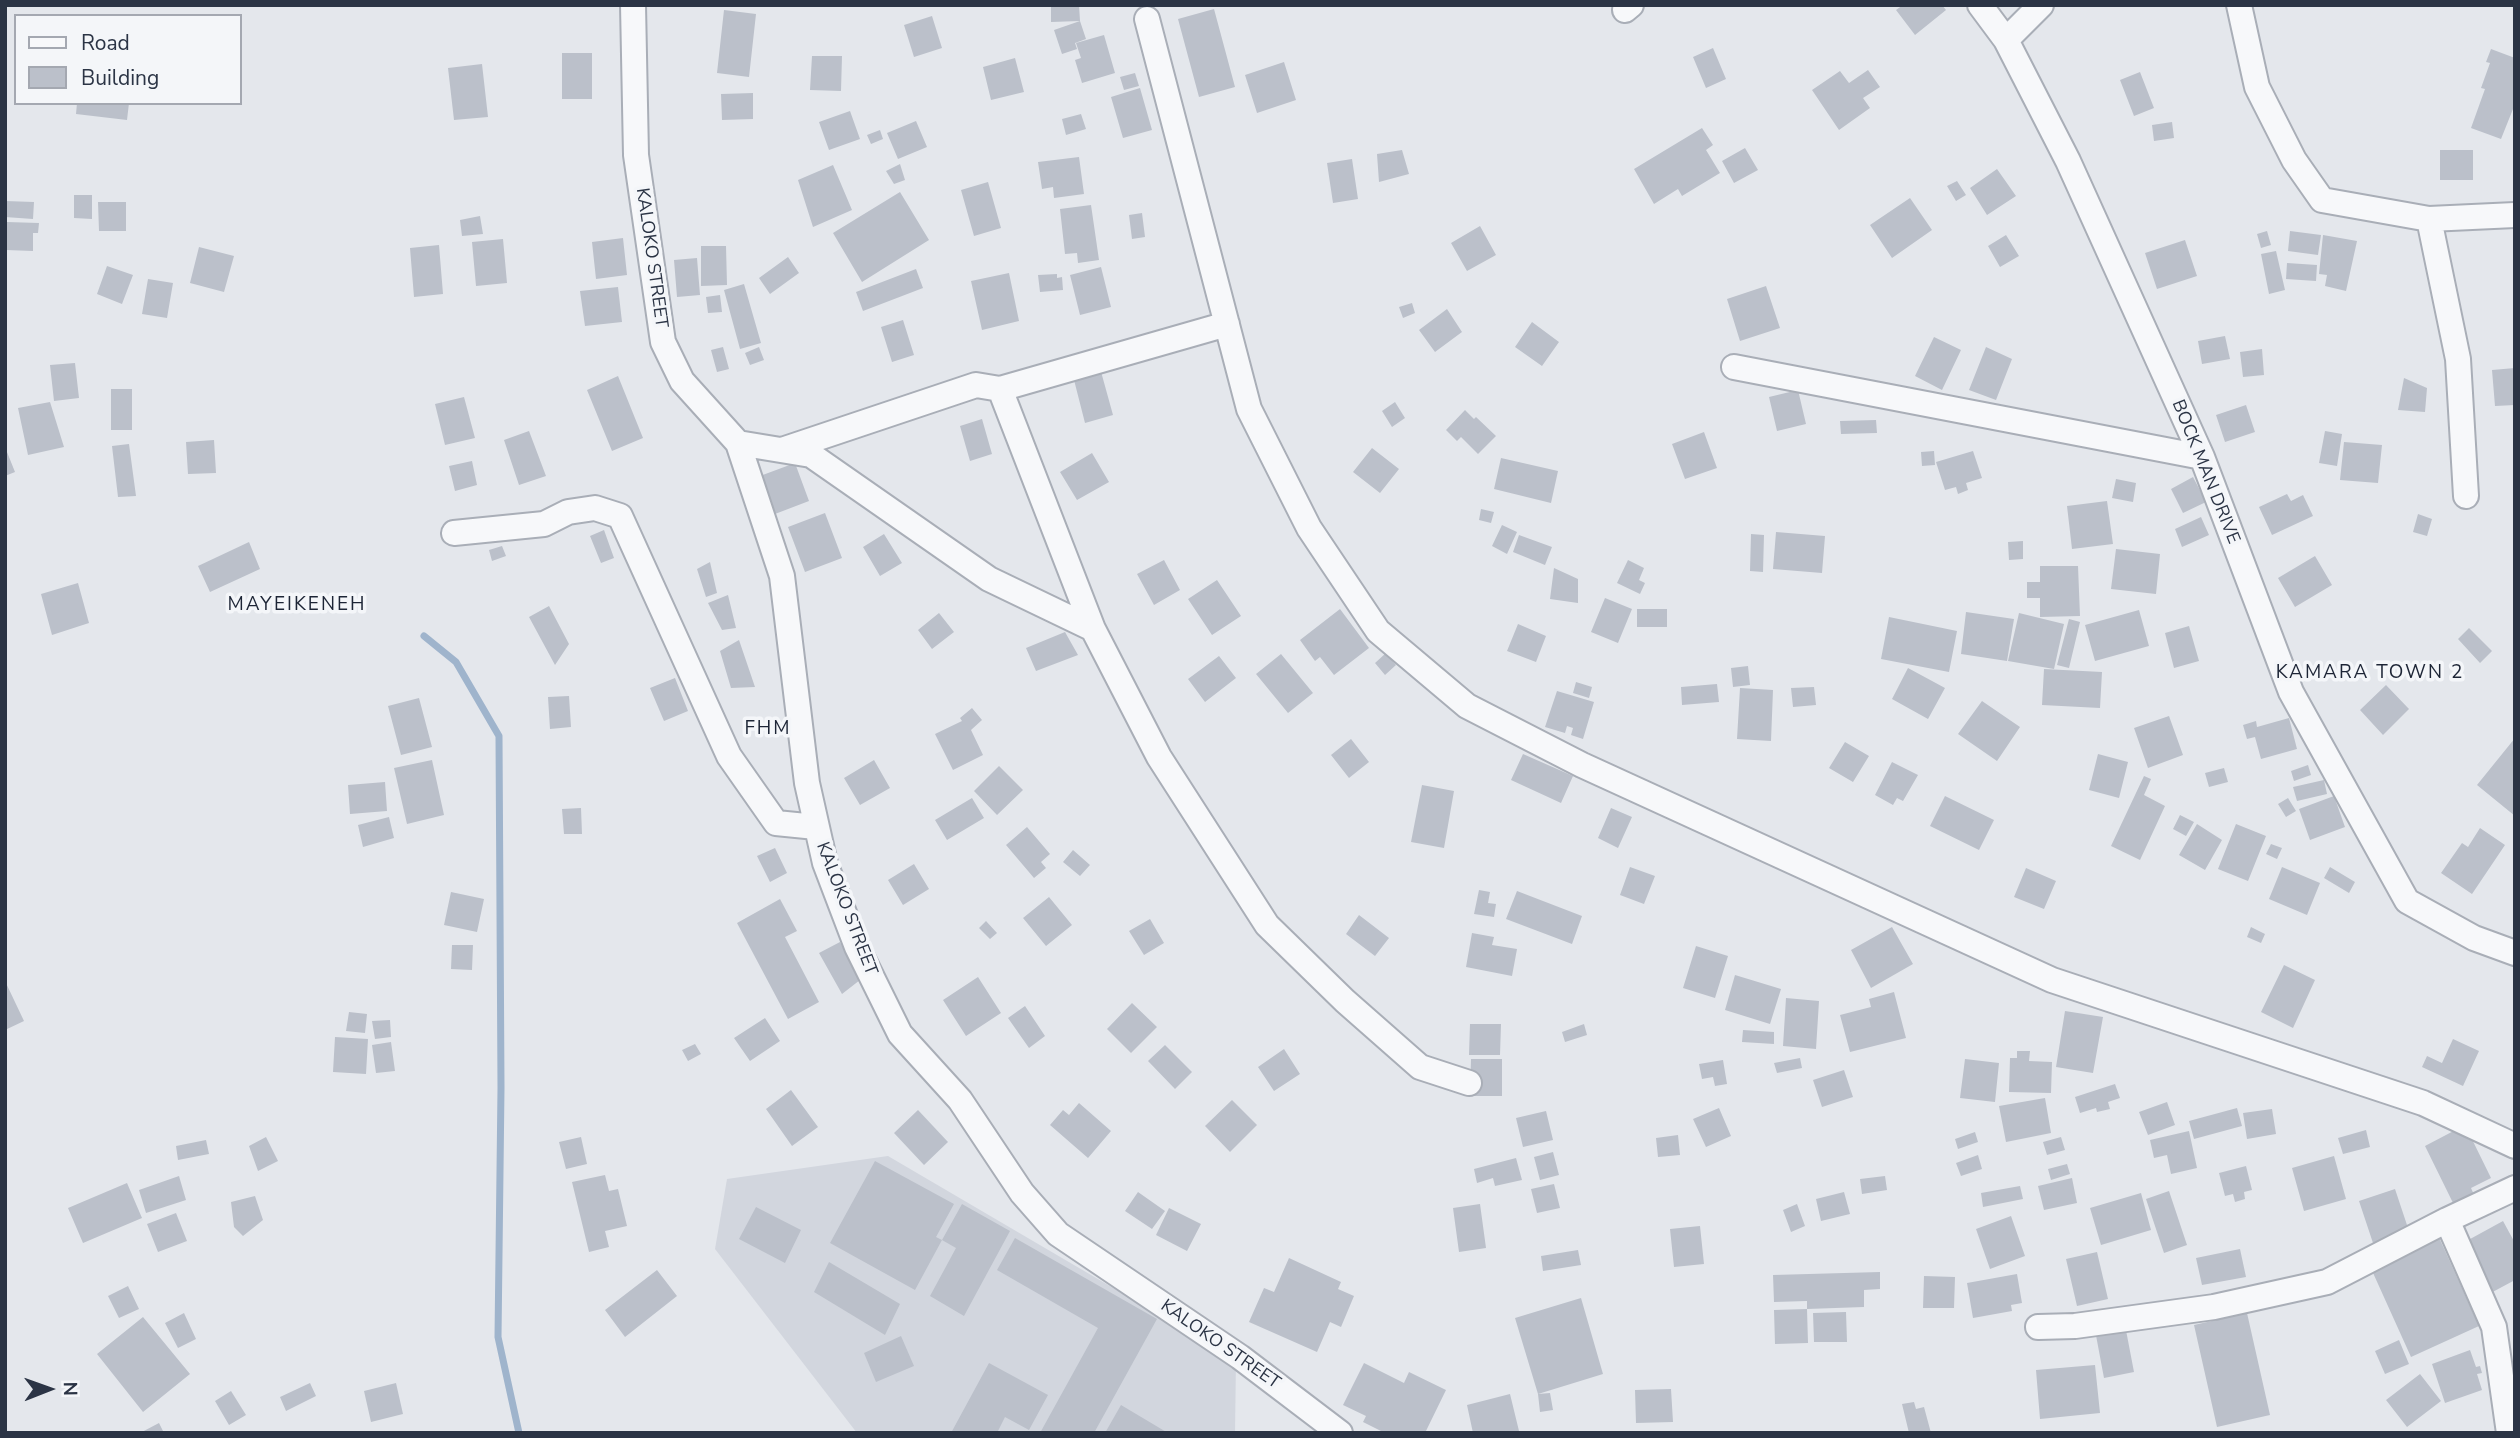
<!DOCTYPE html>
<style>
body{margin:0}
#map{position:relative;width:2520px;height:1438px;overflow:hidden;background:#e4e7ec;font-family:"Nunito Sans",sans-serif}
canvas{display:block}
.frame{position:absolute;inset:0;border:7px solid #2b3445;pointer-events:none}
.legend{position:absolute;left:14px;top:14px;width:228px;height:91px;box-sizing:border-box;background:#f4f6f9;border:2px solid #a4a8b1;margin:0;padding:9px 12px;list-style:none;font-size:21px;color:#2b3445}
.legend li{display:flex;align-items:center;gap:14px;height:35px}
.legend b{width:35px;border:2px solid #a4a8b1}
.north{position:absolute;left:14px;top:1354px;width:70px;height:70px;-webkit-text-stroke:5px #f4f6f9;paint-order:stroke;rotate:89deg;font-size:19px;font-weight:700;line-height:28px;text-align:center;color:#2b3445}
.north::after{content:'';display:block;margin:auto;width:24px;height:32px;background:#2b3445;clip-path:polygon(50% 0,100% 100%,50% 72%,0 100%)}
</style>
<div id="map">
<canvas width="2520" height="1438"></canvas>
<div class="frame"></div>
<ul class="legend">
<li><b style="height:9px;background:#f7f8fa"></b>Road</li>
<li><b style="height:19px;background:#bbc0ca"></b>Building</li>
</ul>
<div class="north">N</div>
</div>
<script>
const g = document.querySelector('canvas').getContext('2d');
g.lineJoin = 'round';
function paint(path, color) { g.fillStyle = color; g.fill(path, 'evenodd'); }
function strokePath(path, color, width, dash) { g.strokeStyle = color; g.lineWidth = width; g.lineCap = dash ? 'butt' : 'round'; g.setLineDash(dash || []); g.stroke(path); }
function drawText(font, color, halo, rows, align = 'center') {
  g.font = font + ' "Nunito Sans",sans-serif'; g.lineWidth = 7; g.setLineDash([]); g.textBaseline = 'middle'; g.strokeStyle = halo; g.fillStyle = color; for (const [text, x, y, turn = 0] of rows) {
    g.save(); g.translate(x, y); g.rotate((+turn || 0) * Math.PI / 180); g.textAlign = isNaN(turn) ? turn : align; if (halo) g.strokeText(text, 0, 0); g.fillText(text, 0, 0); g.restore();
  }
}
paint(new Path2D(`
 M888 1156 1236 1360 1235 1433H857L715 1249 727 1179Z`), '#d2d6de');
strokePath(new Path2D(`
 M424 636 456 662 499 736 501 1088 498 1337 519 1433`), '#9fb4cc', 7);
paint(new Path2D(`
 M1051 5H1079L1080 21 1051 22Z
 M1903 5H1942L1946 10 1915 35 1896 10Z
 M1214 9 1235 87 1199 97 1178 19Z
 M724 10 756 14 749 77 717 73Z
 M932 16 942 48 914 57 904 25Z
 M1080 21 1086 39 1075 43 1077 49 1062 54 1054 30Z
 M1104 35 1115 73 1082 83 1075 60 1081 58 1076 43Z
 M1713 48 1726 79 1706 88 1693 57Z
 M2491 49 2515 58V104L2501 139 2471 128 2485 89 2481 88 2490 63 2486 62Z
 M562 53H592V99H562Z
 M812 56H842L841 91 810 90Z
 M1015 58 1024 92 991 100 983 67Z
 M1284 62 1296 100 1257 113 1245 75Z
 M482 64 488 117 454 120 448 68Z
 M1868 70 1880 87 1863 98 1870 108 1839 130 1812 90 1840 71 1849 83Z
 M2140 72 2154 108 2134 116 2120 80Z
 M1135 73 1139 86 1124 90 1120 77Z
 M1140 88 1152 130 1123 138 1111 97Z
 M753 93V119L722 120 721 94Z
 M77 103H129L127 120 76 114Z
 M850 111 860 139 829 150 819 122Z
 M1081 114 1086 129 1066 135 1062 119Z
 M916 121 927 147 898 159 887 133Z
 M2172 122 2174 138 2154 141 2152 125Z
 M1702 128 1713 145 1706 150 1720 173 1682 196 1678 189 1654 204 1634 169Z
 M880 130 883 139 871 144 867 135Z
 M1745 148 1758 170 1734 183 1722 161Z
 M1402 150 1409 174 1379 182 1377 154Z
 M2440 150H2473V180H2440Z
 M1079 157 1084 194 1054 198 1053 187 1042 189 1038 162Z
 M1352 159 1358 199 1333 203 1327 163Z
 M900 164 905 180 894 184 886 171Z
 M833 165 852 210 813 227 798 180Z
 M1997 169 2016 196 1987 215 1970 188Z
 M1957 181 1966 195 1956 201 1947 186Z
 M988 182 1001 228 974 236 961 190Z
 M900 192 929 240 862 282 833 233Z
 M74 195H92V219L74 218Z
 M1910 198 1932 230 1892 258 1870 225Z
 M5 201 34 202 33 219 5 217Z
 M98 202H126V231H99Z
 M1091 205 1099 260 1078 263 1077 253 1065 254 1060 209Z
 M1142 213 1145 237 1132 239 1129 215Z
 M480 216 483 234 462 236 460 220Z
 M7 222 39 223 38 233H33V251L6 250Z
 M1480 226 1496 255 1467 271 1451 243Z
 M2267 231 2271 245 2261 248 2257 234Z
 M2290 231 2321 235 2318 255 2288 251Z
 M2006 235 2019 256 2000 267 1988 246Z
 M2323 235 2357 241 2346 291 2325 286 2327 275 2319 274Z
 M623 238 627 275 596 279 592 242Z
 M503 239 507 283 476 286 472 242Z
 M2185 240 2197 276 2157 289 2145 253Z
 M439 245 443 294 414 297 410 248Z
 M701 246H726L727 285 701 286Z
 M199 247 234 256 224 292 190 283Z
 M2276 251 2285 290 2269 294 2261 254Z
 M788 257 799 273 770 294 759 278Z
 M697 258 700 295 677 297 674 260Z
 M2287 263 2317 265 2316 281 2286 279Z
 M107 266 133 275 122 304 97 294Z
 M1101 267 1111 307 1080 315 1070 275Z
 M916 269 923 288 863 311 856 292Z
 M1009 273 1019 321 982 330 971 281Z
 M1057 274V278L1062 277 1063 290 1040 292 1038 275Z
 M148 279 173 283 167 318 142 314Z
 M744 284 761 343 740 349 724 290Z
 M1766 286 1780 328 1740 341 1727 299Z
 M618 287 622 322 585 326 580 291Z
 M720 295 722 312 708 313 706 297Z
 M1412 303 1415 313 1403 318 1399 307Z
 M1447 309 1462 332 1435 352 1419 330Z
 M903 320 914 355 892 362 881 327Z
 M1532 322 1559 342 1542 366 1515 347Z
 M2225 336 2230 359 2202 364 2198 341Z
 M1934 337 1961 350 1942 390 1915 376Z
 M723 347 729 369 717 372 711 350Z
 M759 347 764 360 750 365 745 353Z
 M1986 347 2012 359 1996 400 1969 390Z
 M2262 349 2264 375 2243 377 2240 352Z
 M75 363 79 398 54 401 50 365Z
 M1100 368 1113 415 1085 423 1073 376Z
 M2515 368V405L2495 406 2492 370Z
 M618 376 643 438 612 451 587 390Z
 M2404 378 2427 388 2425 412 2398 410Z
 M111 389H132V430H111Z
 M1798 390 1806 424 1777 431 1769 397Z
 M464 397 475 438 445 445 435 404Z
 M50 402 64 447 28 455 18 408Z
 M1395 402 1405 418 1392 427 1382 411Z
 M2246 405 2255 432 2225 442 2216 415Z
 M1465 410 1474 419 1476 417 1496 436 1478 454 1461 437 1457 441 1446 430Z
 M982 419 992 454 970 461 960 426Z
 M1876 420 1877 433 1841 434 1840 421Z
 M529 431 546 476 519 485 504 440Z
 M2325 431 2342 434 2337 466 2319 463Z
 M1704 432 1717 468 1685 479 1672 444Z
 M214 440 216 473 188 474 186 442Z
 M2344 442 2382 445 2378 483 2340 480Z
 M129 444 136 496 118 497 112 446Z
 M5 447 15 472 5 476Z
 M1372 448 1399 469 1380 493 1353 472Z
 M1934 451 1935 465 1922 466 1921 452Z
 M1973 451 1982 478 1966 483 1968 490 1958 494 1956 487 1945 490 1936 462Z
 M1092 453 1109 482 1077 500 1060 472Z
 M1501 458 1558 471 1551 503 1494 489Z
 M472 461 477 485 455 491 449 466Z
 M795 463 809 501 775 514 760 476Z
 M2193 477 2206 502 2183 513 2171 489Z
 M2116 479 2136 483 2133 502 2112 498Z
 M2287 494 2291 501 2303 495 2313 516 2272 535 2259 507Z
 M2107 501 2113 544 2072 549 2067 506Z
 M1481 509 1494 512 1491 523 1479 520Z
 M825 513 842 558 805 572 788 527Z
 M2418 514 2432 519 2427 536 2413 532Z
 M2201 517 2209 535 2182 547 2175 529Z
 M1502 525 1517 532 1507 554 1492 546Z
 M604 530 614 558 601 563 590 536Z
 M1776 532 1825 536 1822 573 1773 569Z
 M884 534 902 563 880 576 863 547Z
 M1751 534 1764 535 1763 572 1750 571Z
 M1519 535 1552 547 1545 565 1513 552Z
 M2023 541V559L2009 560 2008 542Z
 M249 542 260 569 210 592 198 566Z
 M502 546 506 556 492 561 489 550Z
 M2116 549 2160 554 2156 594 2111 589Z
 M2315 556 2332 585 2295 607 2278 578Z
 M1164 560 1180 590 1154 605 1137 574Z
 M1628 560 1644 568 1639 580 1645 583 1640 594 1617 583Z
 M710 562 717 593 706 597 697 569Z
 M2040 566H2078L2080 616 2040 617V598H2027V582H2040Z
 M1554 568 1578 579V603L1550 599Z
 M1217 580 1241 616 1212 635 1188 599Z
 M78 583 89 623 52 635 41 594Z
 M728 595 736 628 722 630 708 603Z
 M1605 598 1632 609 1618 643 1591 632Z
 M549 606 569 644 555 665 529 617Z
 M1340 609 1369 648 1334 675 1320 657 1315 661 1300 640Z
 M1637 609H1667V627H1637Z
 M2139 610 2149 646 2095 661 2085 625Z
 M1966 612 2014 619 2007 661 1961 654Z
 M939 613 954 632 932 649 918 630Z
 M2019 613 2064 624 2054 669 2008 661Z
 M1889 617 1957 631 1949 672 1881 659Z
 M2069 619 2080 622 2069 668 2057 665Z
 M1518 624 1546 636 1536 662 1507 651Z
 M2189 626 2199 661 2174 668 2165 633Z
 M2469 628 2492 651 2480 663 2458 639Z
 M1065 632 1078 655 1036 671 1026 648Z
 M739 640 755 687 731 688 720 651Z
 M1386 653 1396 665 1385 675 1375 663Z
 M1281 654 1313 693 1288 713 1256 674Z
 M1219 656 1236 678 1205 702 1188 679Z
 M1748 666 1750 685 1733 687 1731 668Z
 M1908 668 1945 688 1928 719 1892 699Z
 M2044 669 2102 672 2100 708 2042 705Z
 M675 678 688 711 664 721 650 688Z
 M1576 682 1592 687 1589 698 1573 693Z
 M1717 684 1719 702 1682 705 1681 687Z
 M2386 685 2409 709 2383 735 2360 710Z
 M1814 687 1816 705 1793 707 1791 688Z
 M1740 688 1773 690 1771 741 1737 739Z
 M1557 691 1594 702 1583 739 1571 735 1573 728 1567 726 1565 733 1545 727Z
 M569 696 571 727 550 729 548 697Z
 M419 698 432 747 401 755 388 706Z
 M1982 701 2020 727 1997 761 1958 734Z
 M972 708 982 720 971 730 983 755 953 770 935 734 962 721 960 718Z
 M2169 716 2183 755 2148 768 2134 728Z
 M2289 718 2297 749 2261 759 2255 737 2247 739 2243 725 2256 721 2257 727Z
 M2515 738V816L2477 785Z
 M1351 739 1369 762 1349 778 1331 755Z
 M1845 742 1869 756 1853 782 1829 768Z
 M1523 754 1573 776 1561 803 1511 780Z
 M2098 754 2128 762 2119 798 2089 790Z
 M432 760 444 815 407 824 394 768Z
 M874 760 890 788 860 805 844 778Z
 M1892 762 1918 775 1903 801 1897 798 1893 805 1875 795Z
 M2308 765 2311 775 2294 781 2291 771Z
 M999 766 1023 790 997 815 974 791Z
 M2224 768 2228 782 2209 787 2205 773Z
 M2144 776 2151 779 2144 795 2165 806 2140 860 2111 846Z
 M2324 780 2327 794 2297 801 2293 787Z
 M385 782 387 811 350 814 348 785Z
 M1422 785 1454 791 1444 848 1411 842Z
 M1945 796 1994 820 1979 850 1930 826Z
 M2334 796 2345 827 2310 840 2299 809Z
 M972 798 984 818 947 840 935 820Z
 M2288 798 2296 811 2286 817 2278 804Z
 M581 808 582 834H564L562 809Z
 M1611 808 1632 817 1618 848 1598 838Z
 M2180 815 2194 822 2186 836 2173 829Z
 M389 817 394 838 363 847 358 825Z
 M2197 824 2222 840 2205 870 2179 855Z
 M2236 824 2266 836 2248 881 2218 869Z
 M1027 827 1050 854 1041 862 1046 868 1034 878 1006 845Z
 M2480 828 2505 845 2472 894 2441 873 2462 843 2468 847Z
 M2271 844 2282 848 2277 859 2266 854Z
 M775 848 787 873 770 882 757 856Z
 M1073 850 1090 865 1080 876 1063 862Z
 M914 864 929 889 903 905 888 880Z
 M1630 867 1655 876 1644 904 1620 895Z
 M2282 867 2320 883 2307 915 2269 899Z
 M2330 867 2355 882 2349 893 2324 878Z
 M2026 868 2056 881 2044 909 2014 897Z
 M1479 890 1490 892 1488 903 1496 904 1494 917 1474 914Z
 M1517 891 1582 916 1572 944 1506 919Z
 M451 892 484 899 477 932 444 925Z
 M1049 897 1072 925 1046 946 1023 918Z
 M780 899 797 931 785 937 819 1002 788 1019 737 923Z
 M1359 915 1389 938 1375 956 1346 934Z
 M1150 919 1164 943 1144 955 1129 931Z
 M986 921 997 933 990 939 979 928Z
 M1892 927 1913 964 1871 988 1851 950Z
 M2251 927 2265 934 2261 943 2247 937Z
 M1472 933 1494 937 1492 945 1517 949 1512 976 1466 967Z
 M840 942 860 980 842 994 819 953Z
 M452 945H473L472 970 451 969Z
 M1696 946 1728 956 1715 998 1683 988Z
 M2284 965 2315 980 2293 1028 2261 1012Z
 M1735 975 1781 989 1770 1024 1725 1010Z
 M978 977 1001 1013 966 1036 943 1000Z
 M5 981 24 1021 5 1030Z
 M1894 992 1906 1038 1850 1052 1840 1015 1871 1007 1869 999Z
 M1786 998 1819 1001 1816 1049 1783 1046Z
 M1132 1003 1157 1027 1131 1053 1107 1029Z
 M1025 1006 1045 1036 1029 1048 1008 1018Z
 M2065 1011 2103 1017 2093 1073 2056 1067Z
 M349 1012 367 1014 365 1033 346 1031Z
 M765 1018 780 1041 750 1061 734 1038Z
 M390 1020 391 1037 375 1039 372 1021Z
 M1470 1024H1501L1500 1055H1469Z
 M1584 1024 1587 1035 1565 1042 1562 1032Z
 M1743 1030 1774 1032V1044L1742 1042Z
 M335 1037 368 1039 366 1074 333 1072Z
 M2453 1039 2479 1051 2463 1086 2422 1067 2427 1056 2442 1063Z
 M391 1042 395 1071 376 1073 372 1045Z
 M695 1044 701 1054 688 1061 682 1050Z
 M1165 1045 1192 1072 1175 1089 1148 1061Z
 M1284 1049 1300 1074 1274 1091 1258 1067Z
 M2017 1051H2030L2029 1061 2052 1062 2051 1093 2009 1092 2010 1058H2017Z
 M1800 1058 1802 1068 1777 1073 1774 1063Z
 M1471 1059H1502V1096H1470Z
 M1965 1059 1999 1063 1995 1102 1960 1098Z
 M1723 1060 1727 1084 1715 1086 1713 1077 1702 1079 1699 1064Z
 M1844 1070 1853 1097 1822 1107 1813 1080Z
 M2115 1084 2120 1098 2108 1102 2110 1109 2097 1112 2096 1108 2080 1113 2075 1097Z
 M791 1090 818 1127 792 1146 766 1109Z
 M2045 1098 2051 1133 2006 1142 1999 1106Z
 M1232 1100 1257 1125 1230 1152 1205 1126Z
 M2167 1102 2175 1125 2148 1135 2139 1112Z
 M1079 1103 1111 1131 1088 1158 1050 1125 1063 1110 1069 1115Z
 M1719 1108 1731 1136 1706 1147 1693 1119Z
 M2237 1108 2242 1126 2194 1139 2189 1121Z
 M2272 1109 2276 1134 2247 1139 2243 1113Z
 M918 1110 948 1142 924 1165 894 1133Z
 M1546 1111 1553 1140 1523 1147 1516 1118Z
 M2465 1125 2491 1178 2471 1188 2475 1197 2455 1207 2425 1146Z
 M2366 1130 2370 1147 2343 1154 2338 1138Z
 M2189 1131 2197 1168 2171 1174 2167 1155 2154 1158 2150 1140Z
 M1975 1132 1978 1142 1958 1149 1955 1139Z
 M1678 1135 1680 1155 1658 1157 1656 1138Z
 M266 1137 278 1161 258 1171 249 1146Z
 M581 1137 587 1164 566 1169 559 1142Z
 M2061 1137 2065 1150 2047 1155 2043 1142Z
 M206 1140 209 1154 178 1160 176 1146Z
 M1553 1152 1559 1175 1540 1180 1534 1157Z
 M1978 1155 1982 1169 1961 1176 1956 1163Z
 M2334 1156 2346 1199 2304 1211 2292 1168Z
 M1516 1158 1522 1180 1495 1186 1493 1178 1477 1183 1474 1169Z
 M875 1161 954 1204 936 1237 942 1240 915 1290 830 1243Z
 M2067 1164 2070 1174 2051 1180 2048 1169Z
 M2246 1166 2252 1190 2244 1192 2245 1199 2235 1202 2233 1194 2225 1196 2219 1173Z
 M605 1175 609 1191 618 1189 627 1226 605 1231 609 1247 589 1252 572 1182Z
 M179 1176 186 1200 146 1213 139 1190Z
 M1885 1176 1887 1190 1862 1194 1860 1179Z
 M2072 1178 2077 1203 2044 1210 2038 1186Z
 M127 1183 142 1218 83 1243 68 1208Z
 M1554 1184 1560 1208 1537 1213 1531 1189Z
 M2020 1186 2023 1199 1983 1207 1981 1193Z
 M2395 1189 2409 1231 2373 1243 2359 1201Z
 M2169 1191 2187 1245 2164 1253 2146 1199Z
 M1138 1192 1165 1211 1152 1229 1125 1211Z
 M1844 1192 1850 1214 1821 1221 1816 1199Z
 M2141 1193 2151 1230 2101 1245 2090 1208Z
 M255 1196 263 1220 243 1236 234 1227 231 1202Z
 M962 1204 1010 1231 964 1316 930 1296 956 1248 942 1240Z
 M1480 1204 1486 1248 1459 1252 1453 1208Z
 M1797 1204 1805 1226 1791 1232 1783 1210Z
 M756 1207 801 1230 785 1263 739 1239Z
 M1169 1208 1201 1224 1187 1251 1156 1235Z
 M176 1213 187 1241 158 1252 147 1224Z
 M2011 1216 2025 1256 1990 1269 1976 1229Z
 M2503 1221 2515 1243V1280L2487 1295 2461 1244Z
 M1700 1226 1704 1264 1674 1267 1670 1229Z
 M2437 1233 2479 1326 2411 1357 2369 1264Z
 M1015 1238 1157 1319 1094 1433H1040L1098 1328 997 1270Z
 M2240 1249 2246 1277 2202 1285 2196 1258Z
 M1578 1250 1581 1265 1543 1271 1541 1256Z
 M2097 1252 2108 1299 2077 1306 2066 1259Z
 M1289 1258 1341 1282 1338 1289 1354 1296 1341 1327 1330 1322 1317 1352 1249 1322 1264 1288 1274 1292Z
 M829 1262 900 1304 885 1335 814 1292Z
 M657 1270 677 1296 625 1337 605 1310Z
 M1880 1272V1289L1864 1290V1307L1807 1309V1301L1774 1302 1773 1275Z
 M2017 1274 2022 1303 2011 1305 2012 1311 1973 1318 1967 1283Z
 M1924 1276 1955 1277 1954 1308H1923Z
 M128 1286 139 1309 119 1318 108 1296Z
 M1581 1298 1603 1374 1538 1394 1515 1318Z
 M1807 1309 1808 1343 1775 1344 1774 1310Z
 M1846 1312 1847 1342H1814L1813 1313Z
 M184 1313 196 1339 178 1348 165 1323Z
 M2247 1313 2270 1415 2217 1427 2194 1325Z
 M143 1317 190 1374 143 1412 97 1354Z
 M2125 1325 2134 1372 2104 1378 2095 1330Z
 M901 1336 914 1366 876 1382 864 1353Z
 M2399 1340 2409 1364 2385 1374 2375 1351Z
 M2470 1350 2476 1367 2480 1366 2482 1373 2477 1374 2482 1390 2445 1403 2432 1364Z
 M989 1363 1048 1395 1029 1430 1005 1417 997 1433H951Z
 M1364 1363 1404 1383 1409 1372 1446 1390 1425 1433H1385L1363 1422 1366 1416 1343 1405Z
 M2095 1365 2100 1413 2040 1419 2036 1370Z
 M2420 1374 2441 1401 2407 1427 2386 1400Z
 M310 1383 316 1396 286 1411 280 1397Z
 M396 1383 403 1414 371 1422 364 1391Z
 M1671 1389 1673 1422 1636 1423 1635 1390Z
 M231 1391 246 1415 229 1425 215 1401Z
 M1550 1393 1553 1410 1540 1412 1538 1394Z
 M1510 1394 1519 1431 1510 1433H1473L1467 1405Z
 M1914 1402 1916 1409 1924 1407 1931 1433H1909L1902 1404Z
 M1121 1405 1168 1433H1105Z
 M159 1423 164 1433H140Z`), '#bbc0ca');
const minor = new Path2D(`
 M633 5 636 155 663 342 682 381 738 443 782 576 807 783 825 863 857 947 900 1034 960 1100 1022 1193 1058 1234 1240 1357 1340 1433
 M1980 5 2006 40 2068 161 2202 457 2291 692 2407 901 2474 938 2515 953
 M2239 5 2257 87 2294 160 2322 200 2429 219 2515 215
 M1625 10 1631 5
 M1147 19 1249 409 1309 528 1378 631 1467 706 1582 765 2052 980 2423 1103 2515 1146
 M2006 40 2041 5
 M2429 219 2458 359 2466 496
 M1734 367 2202 457
 M1000 389 1093 629 1159 757 1267 925 1345 1001 1420 1067 1469 1083
 M738 443 811 455 989 579 1093 629
 M782 450 976 385 1000 389 1227 324
 M454 533 544 524 568 512 595 508 620 516 729 756 776 823 816 827
 M2447 1220 2494 1327 2509 1433
 M2038 1327 2075 1326 2214 1307 2327 1282 2447 1220 2515 1188`);
strokePath(minor, '#a9aeb7', 28);
strokePath(minor, '#f7f8fa', 24);
drawText('18px', '#2b3445', '#f4f6f9', [
 ["KALOKO STREET",651,258,82],
 ["BOCK MAN DRIVE",2205,472,68],
 ["KALOKO STREET",846,909,69],
 ["KALOKO STREET",1220,1345,35]
]);
g.letterSpacing = '2px';
drawText('19px', '#1d2536', '#f4f6f9', [
 ["MAYEIKENEH",297,605],
 ["KAMARA TOWN 2",2370,673],
 ["FHM",768,729]
]);
g.letterSpacing = '0px';
</script>
